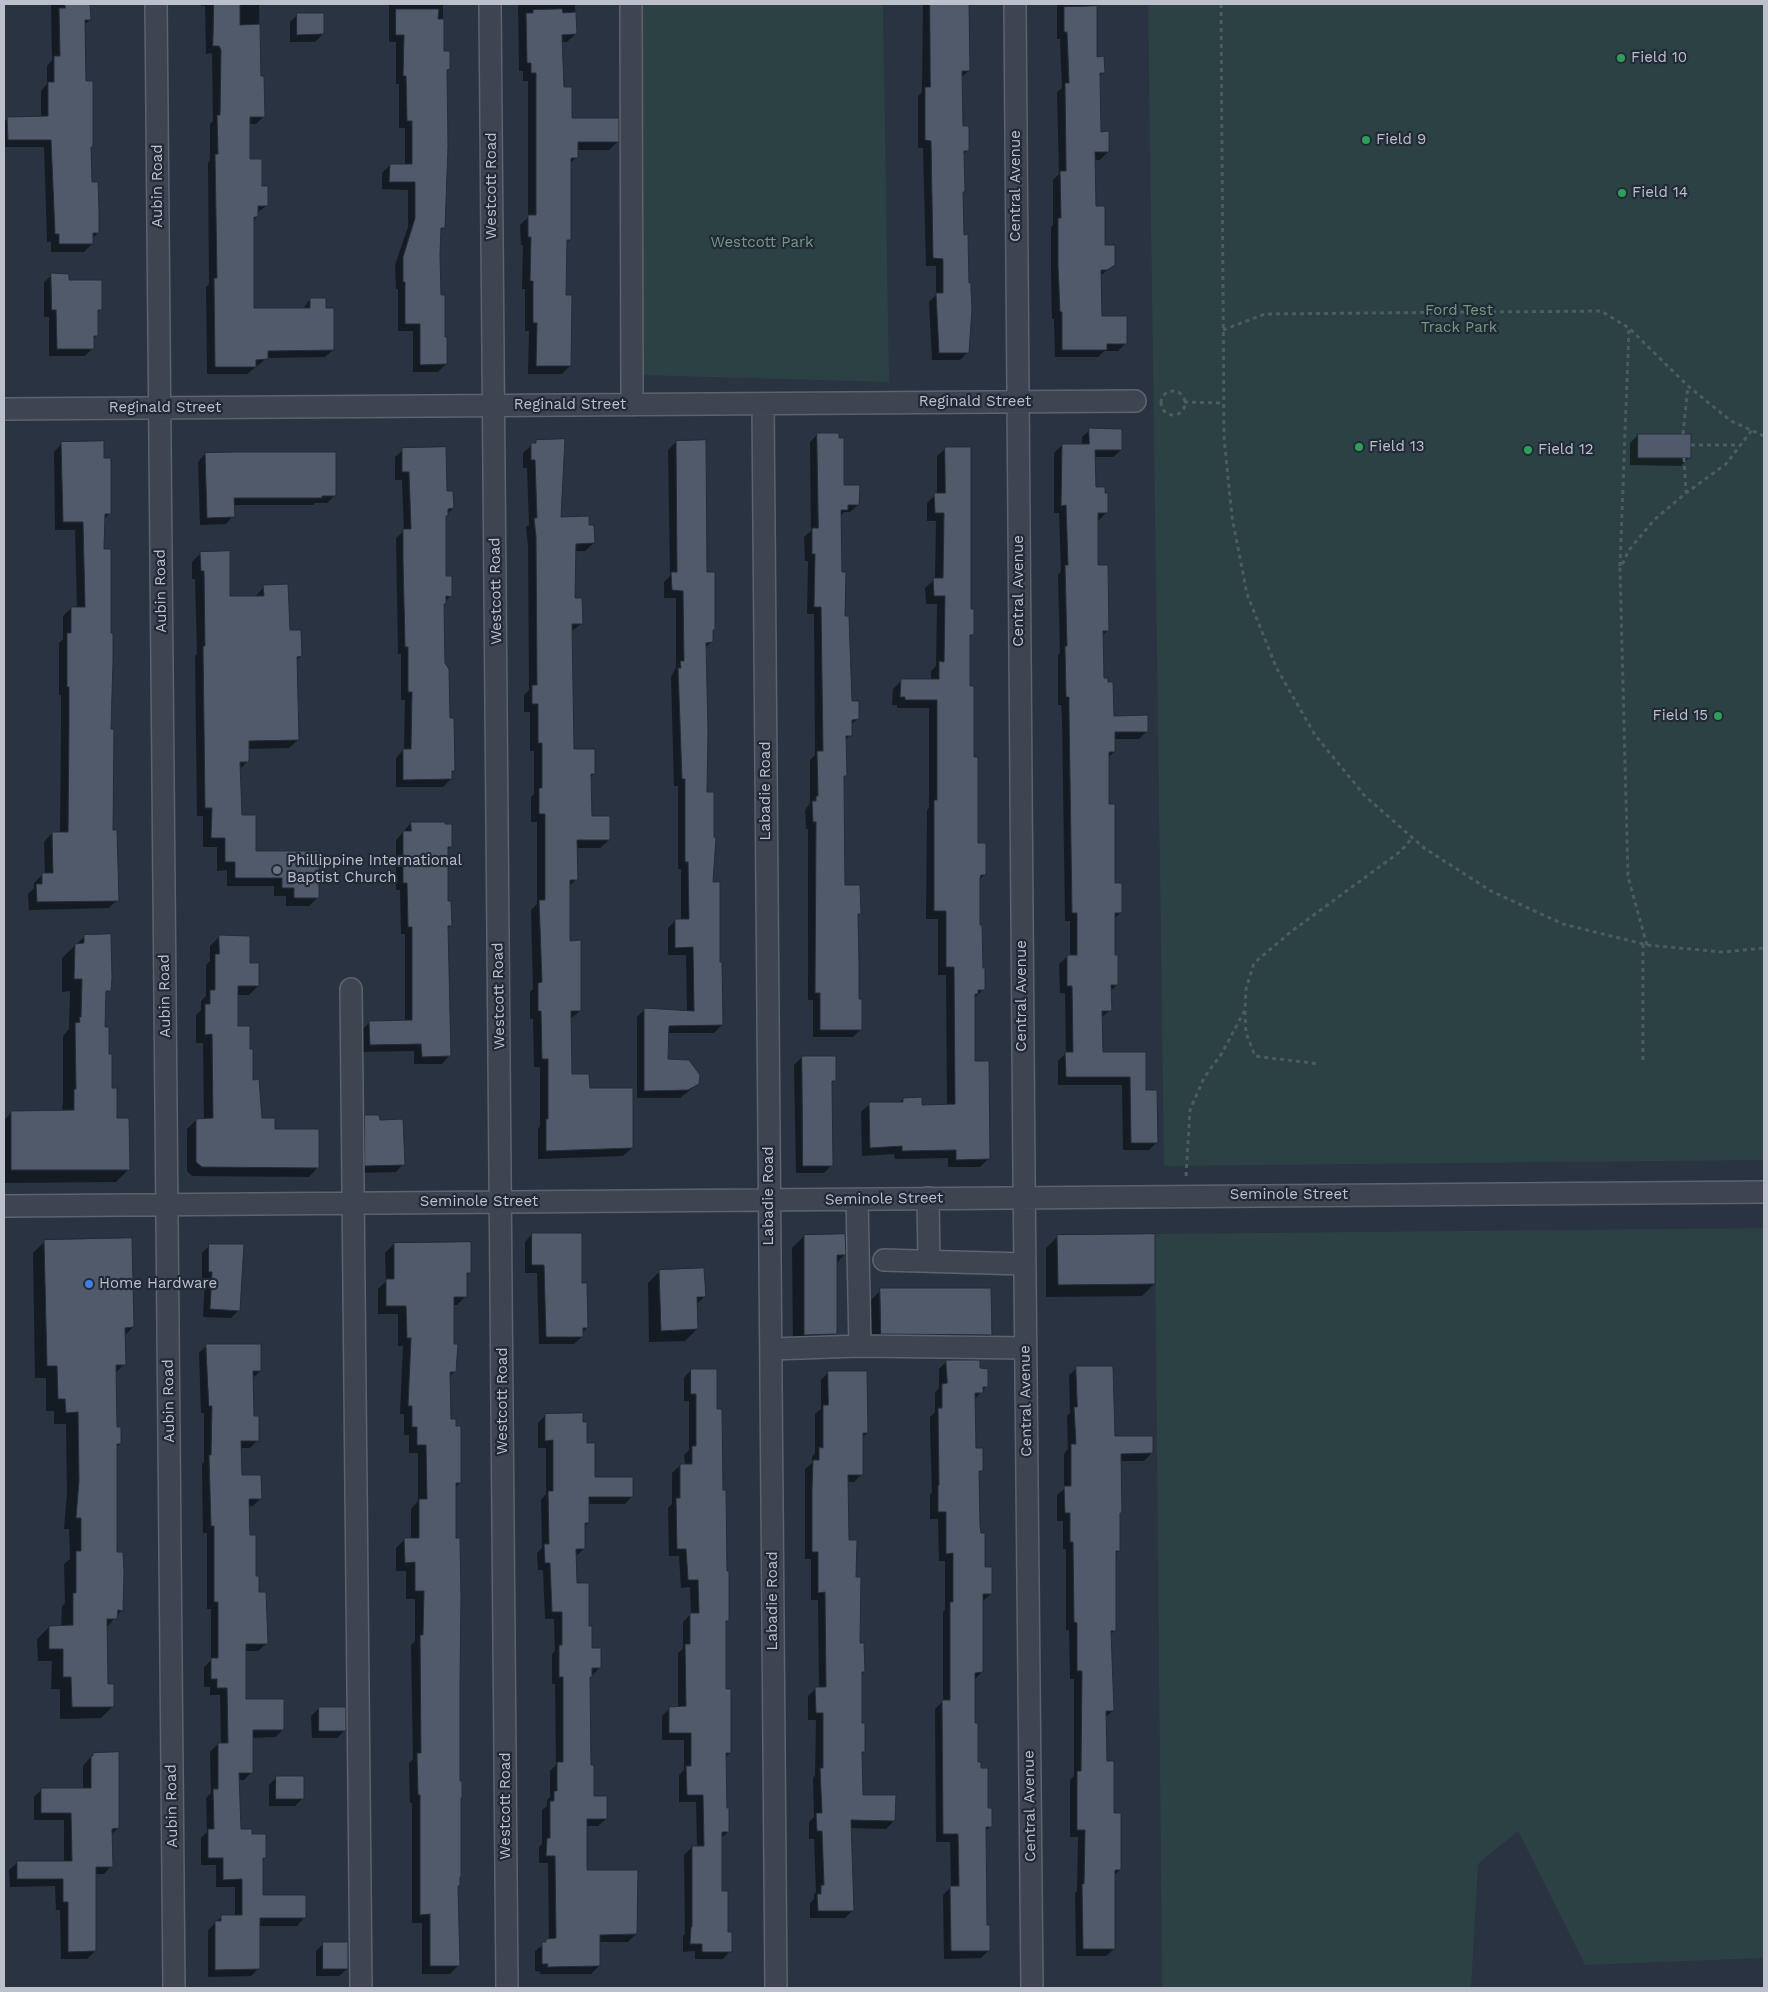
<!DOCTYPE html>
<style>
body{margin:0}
#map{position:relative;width:1768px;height:1992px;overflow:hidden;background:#293341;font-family:"Work Sans",sans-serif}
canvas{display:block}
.frame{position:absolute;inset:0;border:5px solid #bbc0cb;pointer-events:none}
</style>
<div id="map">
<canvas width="1768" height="1992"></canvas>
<div class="frame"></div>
</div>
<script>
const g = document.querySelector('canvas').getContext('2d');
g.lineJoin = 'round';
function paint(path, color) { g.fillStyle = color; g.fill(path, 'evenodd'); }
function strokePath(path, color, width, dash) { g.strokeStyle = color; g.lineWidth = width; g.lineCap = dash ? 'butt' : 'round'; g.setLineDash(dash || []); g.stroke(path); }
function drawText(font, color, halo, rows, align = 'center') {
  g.font = font + ' "Work Sans",sans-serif'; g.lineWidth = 4.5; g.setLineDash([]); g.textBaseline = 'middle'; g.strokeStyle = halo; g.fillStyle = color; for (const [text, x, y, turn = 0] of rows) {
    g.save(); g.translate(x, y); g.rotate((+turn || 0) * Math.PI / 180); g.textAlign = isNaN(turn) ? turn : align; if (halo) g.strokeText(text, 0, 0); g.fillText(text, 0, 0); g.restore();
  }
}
paint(new Path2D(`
 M637 4H883L889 382 638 375Z
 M1148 4H1764V1160L1164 1166Z
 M1764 1228V1958L1585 1965 1518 1831 1478 1864 1471 1988H1162L1155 1234Z`), '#2c4143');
paint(new Path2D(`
 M51 4H90V20L84 25 85 82 92 147 90 149 91 184 98 232 92 239V244L84 252H51V242H47L44 147H4V122L8 118H41V91L47 84V66L52 60Z
 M201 4H259L260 78 263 117 256 124H249V160L267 205 257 213V217L253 221V310L303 309 310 299 325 309 333 350 325 357 267 358 247 374H207L206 287 209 284 208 163 210 160V124L213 121 212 53 206 54 205 6H202Z
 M389 4H443V52L449 69 446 72 444 227 439 231 438 255 446 364 438 372H413V331H398V289H396L395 265 408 227V190L382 189V173L390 165H405V128H399V84H396V42H389Z
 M518 4H575L576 34 567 42H561L562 88 571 119 618 141 609 150H577V157L570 164V239L566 244 565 296 570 366 562 374H528L529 331H525V289H522L523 245H521L520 225 528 217V81H523V71H519Z
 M923 4H968V71L961 78 962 127 968 150 963 155 962 193 968 352 960 360H932L929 302 936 295V266H926L923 148H918V96L922 92Z
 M1057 4H1095L1096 58 1103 73 1099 77 1100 133 1108 152 1100 160H1094V207L1104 246 1113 265 1100 276 1101 317 1126 343 1118 351H1104L1098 357H1055L1054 319H1052L1051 274V227L1053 225V180L1059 174 1057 92 1062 88 1060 39H1057Z
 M298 14 323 34 315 42H290V22Z
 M52 275 68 282 100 309 97 313 96 336 93 340V348L85 356H49V317H44V282Z
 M1090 430 1121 450 1113 457H1094L1095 488 1107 512 1099 520H1097V566L1108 630 1102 636 1103 679 1112 717 1147 731 1139 739H1114V752L1108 758V805L1113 884 1121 912 1114 919V956L1117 985 1110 991V1010L1101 1018 1102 1053 1144 1054 1145 1091 1157 1142 1149 1150H1123L1122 1085H1058V1061L1066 1053 1065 993H1060L1059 964 1067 957 1070 956V921H1065L1062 719 1061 705H1058V655L1060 653 1058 575 1061 571 1059 513H1054V453L1062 445H1082V437Z
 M818 434 843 486 858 505 850 512H844L840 517 844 617 850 702 857 719 850 726V735L845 741 846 776 843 778 844 886 859 913 857 916 858 1000 861 1029 853 1037H813V1000H808V829H806L805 810 810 803V760L815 755 814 614H807L808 561H805L804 537 811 531 810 442Z
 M1638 435 1689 458 1681 466 1630 465V443Z
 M536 441 559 518 588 526 594 543 585 551H574V600L581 624 571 632 573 750 594 773 590 778 591 817 609 840 600 848H576V879L569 887V942L580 1011 570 1019 571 1075 589 1090 632 1148 623 1156 538 1159V1129L540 1126V1067H534L533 1019H530V992L533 989 531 910 537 904V822H531V797L534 794V751H530V712H524V695L529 690 528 546 526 527 529 525 527 468H523V453Z
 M676 442 706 574 714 629 711 632V642L704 649 706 793 722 1025 714 1033H668L667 1061 697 1083 689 1091 680 1098H637V1017L645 1009 687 1011 686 955H668V928L676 920H681V869H678V786H674L671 677 676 667V598H664V582L670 576 668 450Z
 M62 443 103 460 110 513 103 520V550L110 730 112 831 117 900 109 908 29 910 28 894 34 888V883L43 874 45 875 44 842 52 833H60L61 732V695H59V643L63 639V616L71 608H77L75 530H55L54 452Z
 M946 448 973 634 968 639 969 687 976 844 985 874 979 880V927L984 989 974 998V1062L988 1159 980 1167H948V1158L895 1159 894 1154 862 1156 861 1112 870 1104 899 1103 903 1099 921 1106H947L946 975H938V919H926L927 810 929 808V708H897V705H892L893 689 902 680H931V671L936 666 937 604H926L925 588 935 579 936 521H927V503L935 495H937V456Z
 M403 450 446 493 453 508 444 518 445 578 450 596 443 605 444 664 454 770 451 773V779L443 787H396V758L404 749 405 700H401V654H398L396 538 404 531 402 480H395V457Z
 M205 454 334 496 327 503H315L313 505H233V516L226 524 200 525 198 462Z
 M201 553 229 598 255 597 264 587 301 656 296 661 298 740 289 748 248 749V761L239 770 240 816 255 852 318 897 309 906H286V896H274V886H227V870L217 871V847H203V816H197L195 656 197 654 195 579H192V562Z
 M411 823 451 846 447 851V902L451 925 447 929 449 1056 442 1064H414V1051L362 1052V1030L370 1022 405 1021V934H401L400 890H396V840Z
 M85 936 109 990 104 995V1029L116 1119 129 1169 116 1182 4 1183V1120L12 1112 62 1111 63 1101V1036L69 1029 70 991 62 992V958Z
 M219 937 249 964 258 986 249 995H237V1027L249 1050 252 1081 261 1119 318 1167 309 1177 192 1176 187 1171V1129L196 1120H204L203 1043H196V1015L201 1010V1001L206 996V965L210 961V946Z
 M802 1057 835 1080 830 1085 832 1165 824 1173H796L794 1065Z
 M365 1116 378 1121 403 1164 396 1172 358 1173 357 1124Z
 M532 1234 581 1284 587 1328 582 1333V1337L574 1344H539L537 1273H525V1242Z
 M804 1236 844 1255 836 1264V1334L824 1346 793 1347 792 1248Z
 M1058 1236 1154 1284 1142 1296 1046 1297V1248Z
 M45 1241 133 1327 124 1336V1364L115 1374 116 1428 120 1444 115 1448 116 1553 122 1610 106 1628 107 1685 113 1706 101 1718 60 1719V1689H51L52 1661H38L37 1639 49 1627H61L62 1606 65 1603 64 1564 70 1559 69 1529H64L67 1492 66 1424H54V1411H46V1378H35L33 1253Z
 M394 1244 470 1272 466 1276V1296L457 1305H452L455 1371 449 1377 450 1420 460 1483 455 1488 458 1966 450 1974H422V1923H412V1803H410L409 1763 413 1759 411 1645 415 1641V1599H406V1571H396V1548L405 1539H411V1509L418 1501V1453H409V1435H404V1414H400L403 1346H398V1314H378V1289L386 1281 385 1253Z
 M210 1245 239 1310 231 1318 203 1317 205 1279H202V1253Z
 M660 1271 704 1297 696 1305 697 1329 685 1341 649 1342 648 1283Z
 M881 1290 990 1335 978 1347 869 1345V1302Z
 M207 1345 260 1371 252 1379V1418L258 1440 250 1448H240L241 1477 260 1499 253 1506 248 1507 249 1536 266 1644 258 1651H245V1700L283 1730 275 1737 252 1738V1772L244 1780H238L239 1830 251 1835 264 1857 262 1860V1896L304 1918 297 1926H259V1968L251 1976 208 1977V1930L222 1916H235V1887H216V1865H201V1838L207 1832 206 1798 211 1793 210 1752 218 1744H221L220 1695H210V1687H204V1667L211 1660V1609H207V1533H203L202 1464 204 1462V1413H201L199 1353Z
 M947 1361 979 1369 987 1386 974 1400V1449L982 1470 978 1474 979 1525 984 1568 991 1594 983 1601 982 1672 974 1680V1724L977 1764 990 1827 984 1832 986 1926 989 1950 981 1958 944 1959 943 1895 951 1887 950 1842H936L935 1709 943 1701V1612L945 1609V1561H939L938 1519H930V1494L932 1493 930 1426V1417L935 1412V1393L939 1388V1369Z
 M1077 1368 1114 1437 1152 1453 1144 1461H1120L1119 1550 1115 1555V1630L1110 1635 1113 1710 1105 1718 1106 1762 1120 1870 1114 1876V1949L1106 1956H1076L1075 1893 1077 1891 1078 1837H1070V1780L1074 1776V1679H1070L1069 1630H1066V1549H1063V1521H1057V1495L1064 1489V1454L1068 1449 1067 1416 1070 1413 1069 1375Z
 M691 1370 716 1410 722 1491 728 1620 724 1624 725 1690 730 1753 725 1758 728 1832 720 1839V1892L730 1951 723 1959H695V1951L683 1952V1936L685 1934 684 1855 692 1847H697L696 1802H679V1775L684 1770V1740H662V1716L670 1708H678V1653L683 1649V1622L691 1614 690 1587 681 1588 679 1556H669L668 1508 672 1504V1473L680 1465H685L684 1455 689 1450V1401H684V1378Z
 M829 1372 867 1433 862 1438 861 1475 854 1482H847L848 1541 855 1578 859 1644 864 1672 861 1675V1724L864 1752 861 1755 862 1796 894 1821 886 1829 850 1828 853 1910 845 1918H810V1903L814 1899V1895L816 1892 814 1839H809V1822L814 1817 813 1778 815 1775 816 1720H808V1696L816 1688H819L818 1600H811V1559H805V1469L812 1463V1457L815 1453V1414L821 1409V1380Z
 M546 1415 586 1444 594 1479 632 1496 625 1504H587L588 1523 584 1527V1549L576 1556V1584L588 1628 591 1649 600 1667 589 1679 590 1766 593 1797 606 1819 598 1826H586V1871L636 1934 628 1942H599V1966L591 1974H540L541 1972 535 1971V1951L549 1940 548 1863H539V1847L542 1844V1810L547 1806V1800L550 1797V1771L556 1765 555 1684H552V1654L555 1651 554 1619H545L543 1570H538L537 1553 542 1548 541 1500 546 1494V1448H538V1423Z
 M319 1708 345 1730 337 1738H312L311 1716Z
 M93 1754 118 1828 111 1835V1866L104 1874H95V1951L87 1959H61L60 1910H56L55 1886 10 1887 9 1870 17 1863H64V1820H34V1797L42 1789H83V1766Z
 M277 1777 303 1798 295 1806H269V1785Z
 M324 1943 347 1969 339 1976H316V1951Z`), '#0007');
const building = new Path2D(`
 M65 4H90L91 20H85L86 81H93V147H91L92 182H98L99 210V233H93V244H59V234H55L51 140H8L7 117 48 116V82H54V56H60L59 8H65Z
 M214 4H240V25L260 24 261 76H264L265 117H250V159H262V186H268V206H258V217H254V308H310V298H326V308H334V350L268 351V359L256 360V367H215L214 278H217L215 154H218L217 115H220L221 50 219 46H213Z
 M930 4H969L970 71H962L963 126H969V151H964L965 192H963L964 235 968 234 969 283H971V288L972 309 969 353H939L936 293H943V259L933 258 931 141 925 140V87H930Z
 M1097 6V57L1104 56 1105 73H1100L1101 132 1109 131V152H1095L1096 206H1105V245H1115V265L1107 270H1101L1102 316H1127V344H1107V350H1062V312H1060L1058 265V218H1061L1060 171H1066V166L1065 83H1069L1067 32H1064V7Z
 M396 9H439L438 19H444V51H450V69L447 70 448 147 445 228H441L440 255 441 295H445V337H447V364L420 365V324H405V282H403V257L415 218V182H389L390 164H412V121H407L406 76H403L404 35H396Z
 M562 9 563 13 576 12 577 34 562 35 564 87H572V118H619V142H578V158H571V240H567L566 295H572L571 366H536L537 323H533V281H530L531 237H528V215H536V73H531V63H527L526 13H533V10Z
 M297 13H324V34L297 35Z
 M51 273 69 274V280H102V310H98V336H94V349H57L56 310H52Z
 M1089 428 1122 429V450H1095L1096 487H1105V493H1108V513H1098V565H1108L1109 631H1103L1104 678H1108V682H1113L1114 716 1148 715V732H1115V752H1109V804H1115V883H1122V913H1115V955H1118V985H1111L1112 1011H1102L1103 1052H1146V1090H1157L1158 1143H1131L1130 1077H1066L1065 1052H1073L1072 986H1067V955H1077V913H1072L1069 711V697H1066L1065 646H1067L1065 565H1068L1066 505 1061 506 1062 444H1089Z
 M817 433H839V438H844V485H860L859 505H848V510H841L842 572H846L845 616H849L852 701H859V719L852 720V736H846L847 776H844L845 885H860L861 914H858L859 963V999H862V1030H820V993H815L816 822H813L812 801H816V796H818L817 751H823L821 607H814L815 554H812V528H818Z
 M1638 434H1691V458H1638Z
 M565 439 561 517 589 516V525H594L595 543 576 544 575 598H582L583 624H572L574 749H595V774H591L592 816H610V840H577L578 880H570V941L581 940V1011H571L572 1074H589L590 1088H633V1148L546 1151V1119H548V1059H542L541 1011H538V983L542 982 539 900H545V814H539V788H542V743H538V704H532V685H537L536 537 534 518H537L535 460H531V443H536V440Z
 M706 440 707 572H715V630H713V642L706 643 708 730 707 792H714V837L716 838 713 882H720V962H722L723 1025 669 1026 668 1059 689 1060 700 1075 699 1084 688 1090 644 1091V1008L694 1011 693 947 675 948V919H689L688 862H685V779H682L678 668H681L680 661H684L683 591 672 590 671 572H677L676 441Z
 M104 441V458H111V514H105L104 549H111V633H113V661L111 729H114L113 830H117L119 901 37 902 36 884H42V873H53L52 832H68L69 723V687H67V633H71V607H85L83 522H63L61 442Z
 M446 447 447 491H453L454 508 448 509V516H446V576H452V597L446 596V604H444L445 663 449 669 450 718H454L455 771H452V779L403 780V749H411L412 692H408V647H405L403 560V529H411L409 472H402V448Z
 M945 447H971V609H974V635H970V686H974V757H978V843H986V875H981L980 878V925H982L983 968H985V990H978V994H975V1061H989L990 1159 956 1160V1150L902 1151V1146L870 1148 869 1102H903V1098L922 1097V1105L955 1104 954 967H946V911H934V800H937V700H905V697H900L901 679H939V661L944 662 945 596H934L933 578H943L944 513H935L934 493H945Z
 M235 452H336V496H322V498H234L235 517 207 518 205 453Z
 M230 551V596H264L263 585 288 584 290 630H301L302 656 297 657 299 740 249 741V762H240L242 815H256V851H319V898H294V888H282V878H235V862H225V838H211L212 808H205L203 646H205L204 571H201L200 552Z
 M411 822H445V824H452V847H448V901H451L452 926H448L451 1056 422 1057 421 1044 370 1045 369 1021 412 1020V927H408L407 883H403V831H411Z
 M111 934 112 978 111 991H106L105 1027H109V1054H112V1088H117V1118H129L130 1170H11V1111L74 1110V1089H76L75 1023 80 1022 79 1017H81L82 979H74L75 944 84 943V935Z
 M219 935 250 936V963H259V986H238V1026H250V1049H253V1080L259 1079 262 1118H275V1129H319V1168L202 1167 196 1162V1119L213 1118 212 1034 205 1035V1004H210V990H215V954H219Z
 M802 1056H836V1081H832L833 1166H803Z
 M365 1115H379L380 1120 403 1119 405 1165 365 1166Z
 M532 1233H582V1283H587L588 1328H583V1337H546L544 1265H532Z
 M845 1234 846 1255H837V1334L804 1335V1235Z
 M1155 1234V1284L1058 1285 1057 1235Z
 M132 1238 134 1327 125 1328 126 1365H116L117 1427H121V1444H117V1552H123L124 1572 123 1611 118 1610 117 1619H107L108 1684H114V1707H72L71 1677H63V1649H49V1626L73 1625V1593H76V1551H81V1518H76L79 1480 78 1412 66 1413 65 1399H58L57 1366H47L44 1240Z
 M471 1242V1273H467V1297H454V1344H458L456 1372H450L451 1419H456V1426H461V1483H456V1538H460L461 1597 460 1685V1781H462V1798H461V1877H460V1886H458L460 1966H430V1914L420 1915V1795H418L417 1753H421L420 1635H423L424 1591H415V1562L405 1563 404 1538H419V1499H427L426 1445H417V1427H412V1406H408L411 1338H407L406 1306H386V1279H394V1243Z
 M209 1244H244L240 1311 210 1309 212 1272H209Z
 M704 1268 706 1297H697L698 1329 661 1331 659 1270Z
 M880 1288H991L992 1335 881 1334Z
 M206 1344H261V1371H253L254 1416H259V1441H241L242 1475H261L262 1499H249L250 1535H256V1576H259V1592H266L268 1644H246V1699H284V1730H253V1773H239L241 1829H252V1834H266V1858H263V1895H306V1918H260V1969L215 1970V1921H221V1915H242V1879L223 1880V1858H208V1829H214L213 1789H218V1743H228L227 1688H217V1679H211V1658H218V1602H214V1526H211L209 1455H211L212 1406H209Z
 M946 1360H980V1368L988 1369V1387H983V1393H975L976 1448H983V1471H979L980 1525 981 1533H985V1567H992V1594H983V1672L975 1673V1723H978V1762H981V1768H988V1808H992V1827H986L987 1925H990V1951H951L950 1886H959L958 1834H943L942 1700H950V1602H953V1553L946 1554V1512H938V1485H939L938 1408H942V1384L947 1383Z
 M1076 1366H1113L1115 1436H1153V1453L1121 1454 1122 1513H1120V1551H1116V1631H1111L1114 1711H1106L1107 1761H1114V1813H1121V1870H1115V1949H1083L1082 1884H1084L1085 1830H1077V1771H1081L1082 1671H1077V1623L1074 1622 1073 1542H1070V1513H1065L1064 1486H1071V1444H1076L1074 1407H1077Z
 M691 1369H717V1409H722L723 1490H726L727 1571H729V1621H726V1689H731V1753H726L727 1808H729V1832H722V1891H728V1932H732V1952H702V1944H690L691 1927H692V1846H704L703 1795H687L686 1766H691V1733H669V1707L686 1706 685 1644H690V1613H699L698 1580H688L686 1549H677L676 1498H680V1464H692V1446H696V1394H691Z
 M828 1371H867L868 1433H863V1475H848L849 1540H857L856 1577H861L860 1643H864L865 1672H862V1723H865V1752H862L863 1795H896L895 1821 851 1820 854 1911H818L817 1894H821V1885H824L822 1831H817L816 1813H822L820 1768H823V1713H816L815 1687H826L825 1592 818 1593V1552H812V1489L813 1460H819V1447L823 1448V1405H828Z
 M583 1413V1422H587V1443H595V1477H633V1497H589V1523H585V1549H576L577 1583H589V1626H592V1648H601V1668H592V1677H590L591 1765H594V1796H607V1819H587V1870H638L637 1934 600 1935V1966L547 1967 548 1964H542V1942H546V1939L556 1938 555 1856H546L547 1838H550V1801H554V1791H557V1762H563V1677H559V1645H562V1612H552L550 1563H545L544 1544H549L548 1491H553V1440L545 1441V1414Z
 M319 1707H346V1731H319Z
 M119 1752V1828L112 1829 113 1867H96V1951L68 1952V1902H63V1879H17V1861H72L71 1813H41V1788H91V1756H93V1753Z
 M276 1776H304V1799H276Z
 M323 1942H348V1969H323Z`);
paint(building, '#505a6a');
strokePath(building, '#242c39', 1);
const minor = new Path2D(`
 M156 4 174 1988
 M490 4 507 1988
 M631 4 632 405
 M1015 4 1024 1172 1032 1988
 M763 404 776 1988
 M4 409 1135 401
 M351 989 361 1988
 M928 1198 929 1261
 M857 1199 860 1346
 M4 1206 1764 1192
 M884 1260 1024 1264
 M771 1349 860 1346 1025 1348`);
strokePath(minor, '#5c636f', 24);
strokePath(new Path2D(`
 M1221 4 1224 437 1232 517 1247 594 1276 667 1315 735 1365 796 1424 848 1491 891 1563 924 1647 945 1722 952 1764 948
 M1223 330 1265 314 1601 311 1629 328 1688 386 1731 421 1764 436
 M1161 403a12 12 0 1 1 24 0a12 12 0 1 1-24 0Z
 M1184 402 1223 403
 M1683 434 1688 386
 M1691 445H1740
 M1684 458 1686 493
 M1620 566 1629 328
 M1643 944V1061
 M1647 945 1628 877 1620 569 1629 550 1654 520 1686 493 1726 464 1752 430
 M1245 1011 1246 1033 1255 1056 1319 1064
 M1186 1176 1190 1110 1204 1078 1222 1053 1245 1010 1246 989 1254 963 1292 931 1401 851 1412 838`), '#4c5d61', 3, [4, 4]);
strokePath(minor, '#3e4551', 21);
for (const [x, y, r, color] of [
 [1621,58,5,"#2e9e5b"],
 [1366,140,5,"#2e9e5b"],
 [1622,193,5,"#2e9e5b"],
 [1359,447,5,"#2e9e5b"],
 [1528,450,5,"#2e9e5b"],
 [1718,716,5,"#2e9e5b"],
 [277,870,5,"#6b7280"],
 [89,1284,5,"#3f7fe0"]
]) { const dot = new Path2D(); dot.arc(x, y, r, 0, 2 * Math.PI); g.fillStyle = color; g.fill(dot); strokePath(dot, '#222a37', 2); }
drawText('15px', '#bbc0cb', '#222a37', [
 ["Field 10",1631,58],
 ["Field 9",1376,140],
 ["Field 14",1632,193],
 ["Field 13",1369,447],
 ["Field 12",1538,450],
 ["Field 15",1708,716,"right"],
 ["Phillippine International",287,861],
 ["Baptist Church",287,878],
 ["Home Hardware",99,1284]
], 'left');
drawText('15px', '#bbc0cb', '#222a37', [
 ["Aubin Road",158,186,-90],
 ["Westcott Road",492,186,-90],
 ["Central Avenue",1016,186,-90],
 ["Reginald Street",975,402],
 ["Reginald Street",570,405],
 ["Reginald Street",165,408],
 ["Aubin Road",161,591,-91],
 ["Westcott Road",496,591,-91],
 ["Central Avenue",1019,591,-90],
 ["Labadie Road",766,791,-90],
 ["Aubin Road",165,996,-91],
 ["Westcott Road",499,996,-91],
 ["Central Avenue",1022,996,-90],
 ["Seminole Street",1289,1195],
 ["Labadie Road",769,1196,-90],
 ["Seminole Street",884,1199,-1],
 ["Seminole Street",479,1202],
 ["Aubin Road",169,1401,-91],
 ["Westcott Road",503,1401,-90],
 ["Central Avenue",1026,1401,-91],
 ["Labadie Road",773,1601,-90],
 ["Aubin Road",172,1806,-91],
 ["Westcott Road",506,1806,-90],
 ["Central Avenue",1030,1806,-91]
]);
drawText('15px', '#749a7e', '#222a37', [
 ["Westcott Park",762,243],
 ["Ford Test",1459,311],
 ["Track Park",1459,328]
]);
</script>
